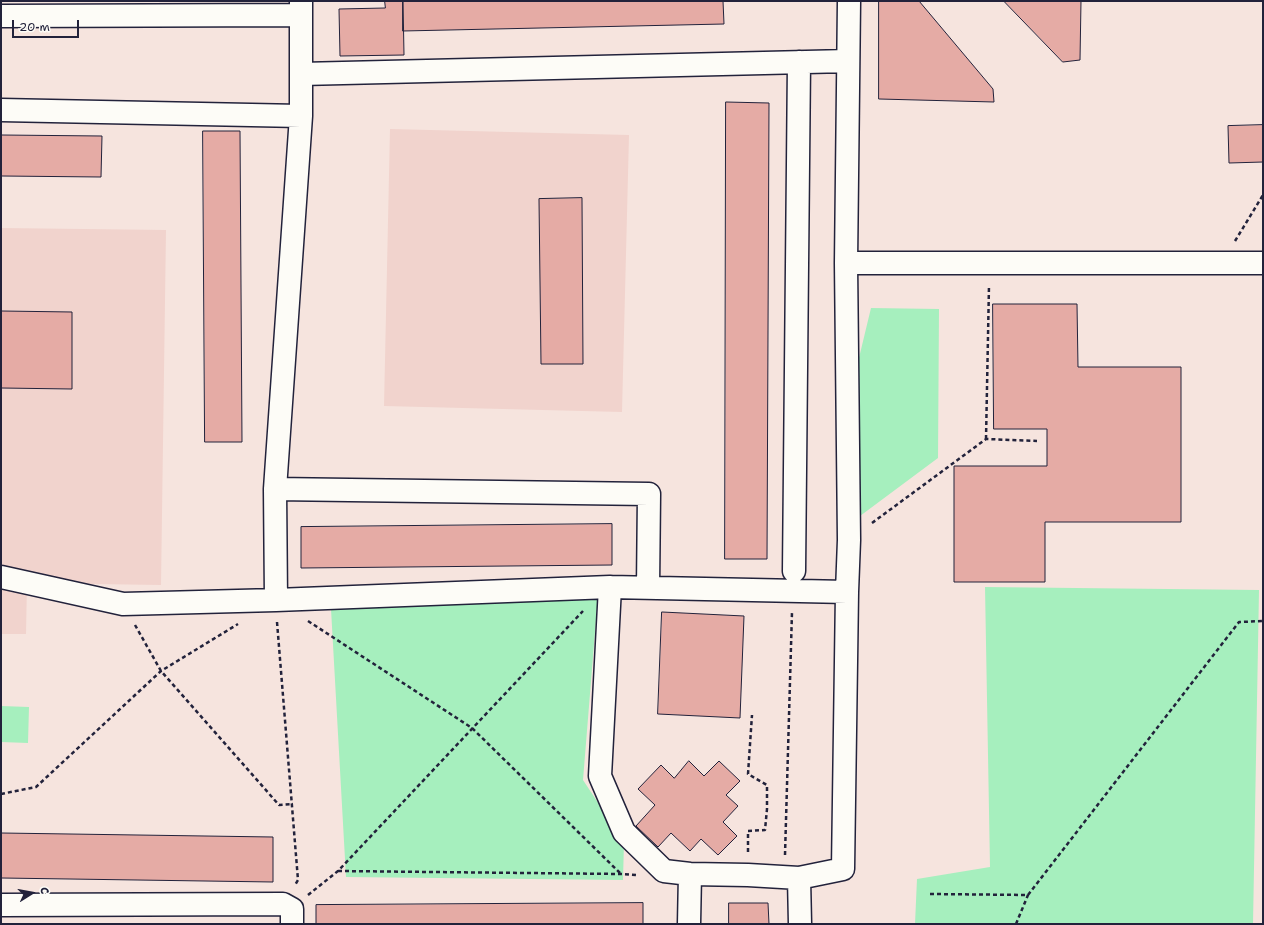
<!DOCTYPE html>
<meta charset="utf-8">
<style>
body{margin:0}
#map{position:relative;width:1264px;height:925px;overflow:hidden;background:#f6e4de;font-family:"Shantell Sans",sans-serif}
canvas{display:block}
.frame{position:absolute;inset:0;border:2px solid #22223b;pointer-events:none}
.north{position:absolute;left:12px;top:873px;width:40px;height:40px;-webkit-text-stroke:3px #fdfcf7;paint-order:stroke;rotate:79deg;font-size:11px;font-weight:700;line-height:16px;text-align:center;color:#22223b}
.north::after{content:'';display:block;margin:auto;width:14px;height:18px;background:#22223b;clip-path:polygon(50% 0,100% 100%,50% 72%,0 100%)}
.scale{position:absolute;left:12px;top:20px;width:67px;height:18px;box-sizing:border-box;border:2px solid #22223b;border-top:0;padding-left:5px;font-size:12px;line-height:14px;white-space:nowrap;color:#22223b;-webkit-text-stroke:3px #fdfcf7;paint-order:stroke}
</style>
<div id="map">
<canvas width="1264" height="925"></canvas>
<div class="frame"></div>
<div class="north">С</div>
<div class="scale">20 m</div>
</div>
<script>
const g = document.querySelector('canvas').getContext('2d');
g.lineJoin = 'round';
function paint(path, color) { g.fillStyle = color; g.fill(path, 'evenodd'); }
function strokePath(path, color, width, dash) { g.strokeStyle = color; g.lineWidth = width; g.lineCap = dash ? 'butt' : 'round'; g.setLineDash(dash || []); g.stroke(path); }
paint(new Path2D(`
 M390 129 629 135 622 412 384 406Z
 M1 228 166 230 161 585 27 583 26 634H1Z`), '#f1d3cd');
paint(new Path2D(`
 M871 308 939 309 938 458 856 519 858 362Z
 M985 587 1259 590 1253 924H915L917 879 990 867Z
 M330 591 598 595 583 780 624 842 623 880 346 877Z
 M1 706 29 707 28 743 1 742Z`), '#a6efbe');
const building = new Path2D(`
 M385 1H403L404 55 340 56 339 9 385 8Z
 M403 1H723L724 24 403 31Z
 M879 1H919L993 89 994 102 879 99Z
 M1004 1H1081L1080 60 1063 62Z
 M726 102 769 103 767 559H725Z
 M1263 125V162L1229 163 1228 126Z
 M203 131H240L242 442H205Z
 M1 135 102 136 101 177 1 176Z
 M582 198 583 364H541L539 199Z
 M993 304H1077L1078 367H1181V522H1045V582H954V466H1047V429H994Z
 M1 311 72 312V389L1 388Z
 M612 524V565L301 568V527Z
 M662 612 744 616 740 718 658 714Z
 M689 761 704 776 719 761 740 781 726 795 738 806 723 822 737 836 718 855 701 839 690 851 671 833 658 847 636 826 655 805 638 789 661 765 674 778Z
 M1 833 273 837V882L1 878Z
 M643 903V924H316V905Z
 M729 903H768L769 924H729Z`);
paint(building, '#e5aba5');
strokePath(building, '#22223b', 1);
const minor = new Path2D(`
 M1 16 301 15
 M301 74 848 61
 M1 110 301 116
 M846 263H1263
 M275 489 649 494 648 588
 M794 571 799 62
 M1 577 123 604 276 600 610 587 847 592
 M610 587 600 776 624 832 664 871 690 874 748 875 799 878
 M276 600 275 489 301 116V1
 M1 905 283 904 292 909V924
 M689 924 690 874
 M800 924 799 878 843 869 847 592 849 540 846 263 849 1`);
strokePath(minor, '#22223b', 25);
strokePath(new Path2D(`
 M1235 241 1263 195
 M986 439 989 285
 M872 523 986 439 1037 441
 M308 621 472 728 621 874
 M277 622 298 880 295 885
 M135 625 161 671 279 805 293 804
 M1 794 36 787 161 671 238 624
 M748 852V831L765 830 767 809V785L748 774 752 715
 M785 855 792 612
 M338 871 621 874 636 875
 M930 894 1028 895 1239 622 1263 621
 M308 895 338 871 583 611
 M1016 924 1028 895`), '#22223b', 2.5, [4, 3]);
strokePath(minor, '#fdfcf7', 22);
</script>
